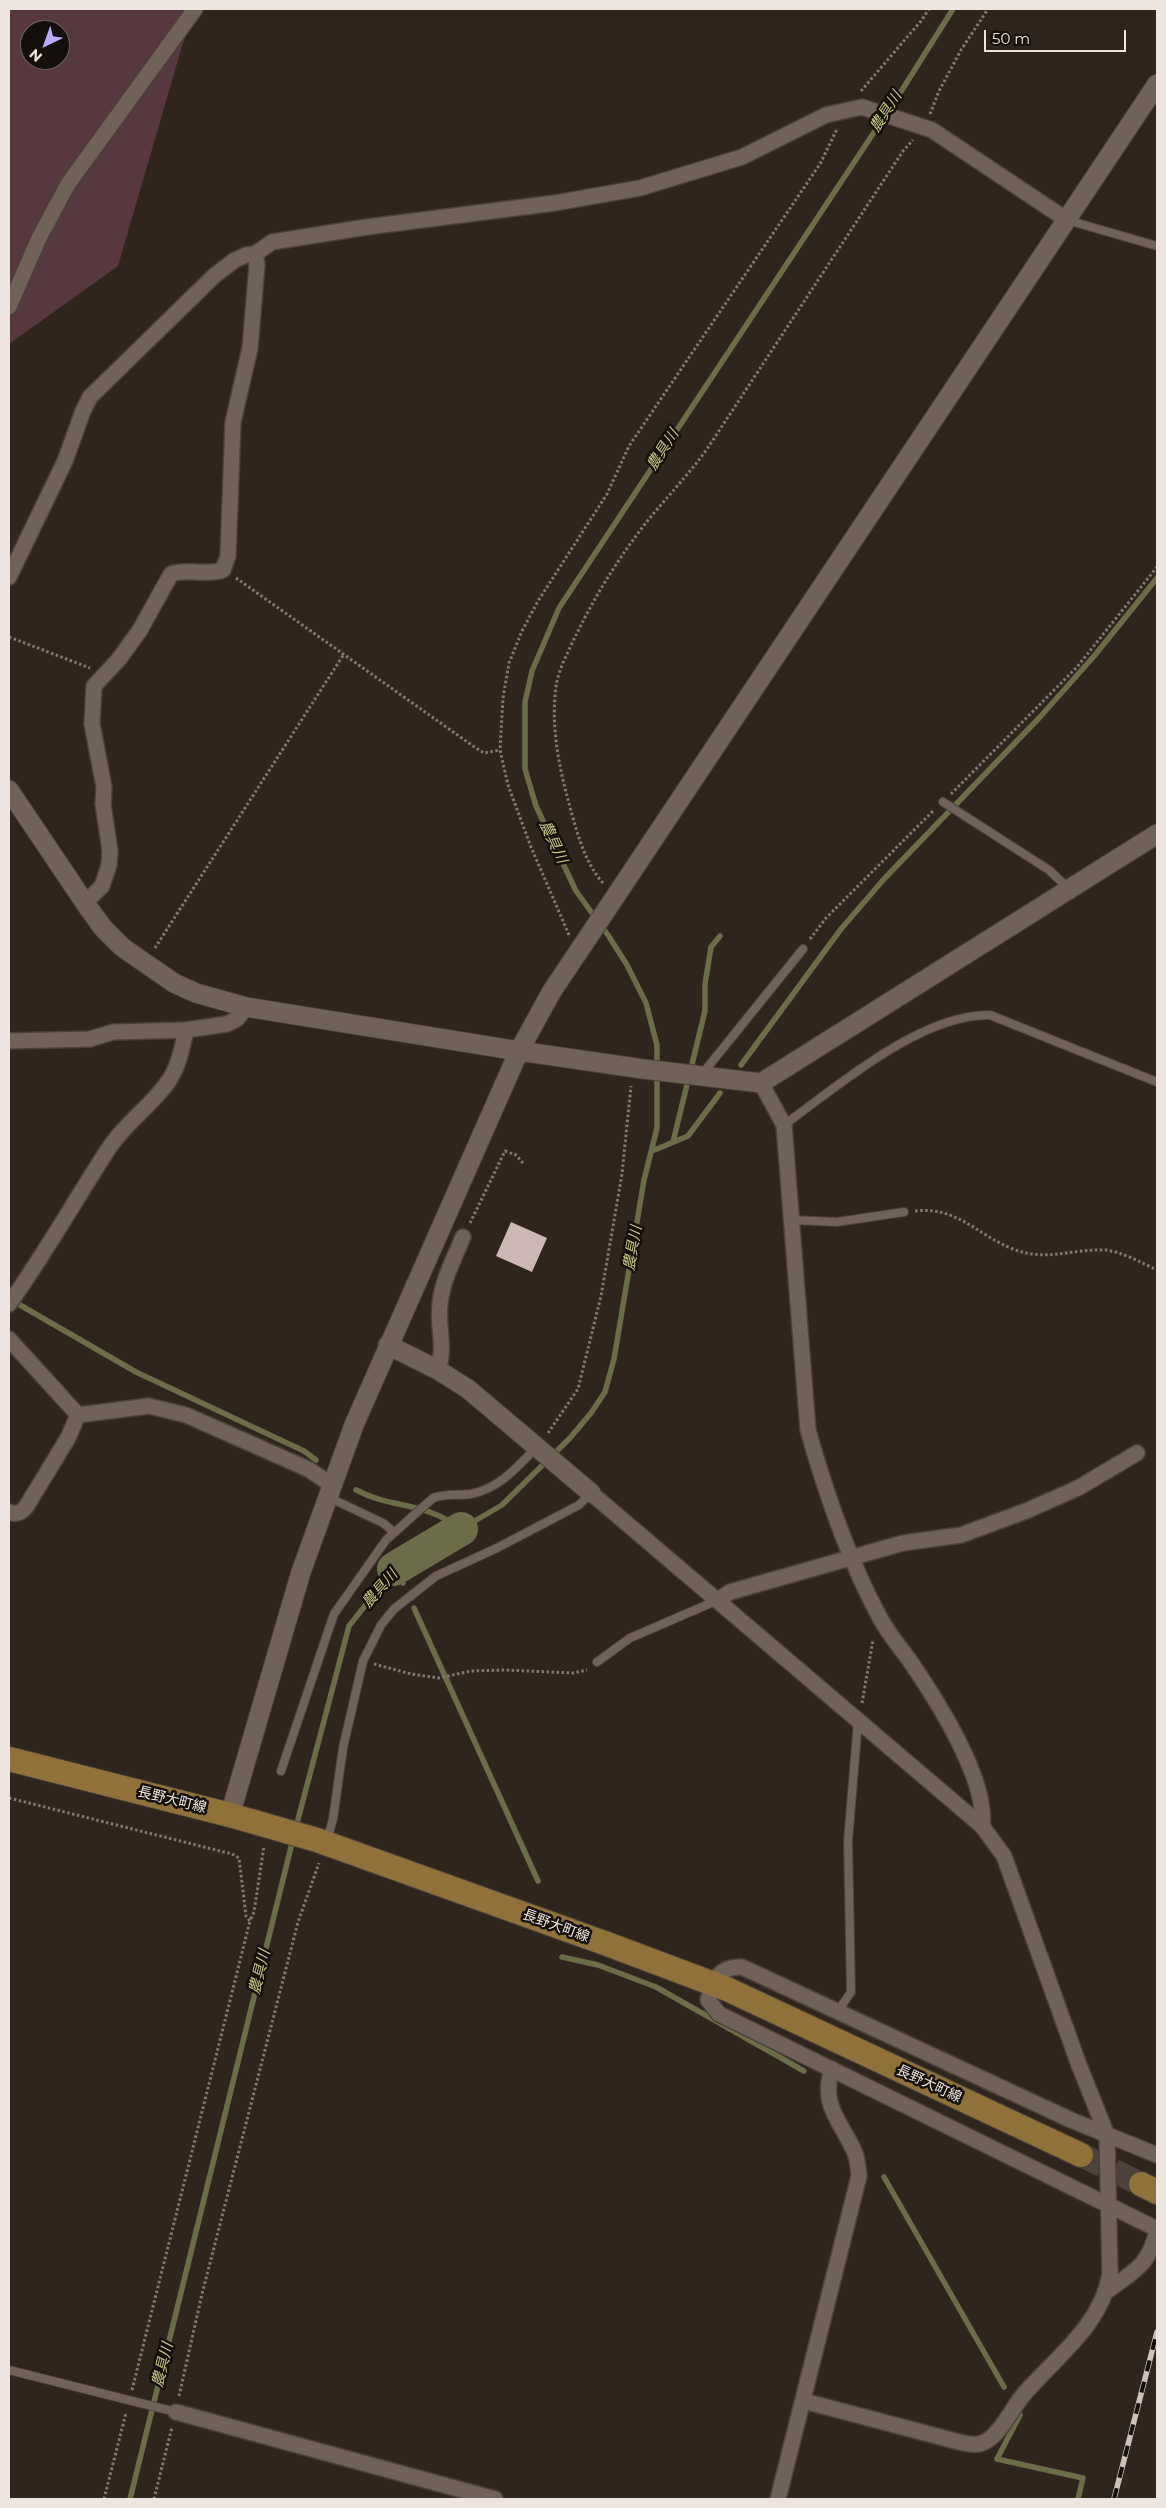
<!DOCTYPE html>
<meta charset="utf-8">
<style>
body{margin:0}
#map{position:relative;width:1166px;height:2508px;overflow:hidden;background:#30251c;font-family:Montserrat,sans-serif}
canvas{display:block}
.frame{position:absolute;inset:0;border:10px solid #eee5e0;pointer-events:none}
.north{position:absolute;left:20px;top:20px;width:50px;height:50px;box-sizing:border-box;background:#140f0b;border:1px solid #6b6560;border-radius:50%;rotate:222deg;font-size:14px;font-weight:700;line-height:20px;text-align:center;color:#eee5e0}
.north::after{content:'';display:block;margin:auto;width:18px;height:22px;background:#b9abf7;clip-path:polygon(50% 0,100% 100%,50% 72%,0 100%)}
.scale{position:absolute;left:984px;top:30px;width:142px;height:22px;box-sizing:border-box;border:2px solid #eee5e0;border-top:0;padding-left:6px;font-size:15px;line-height:18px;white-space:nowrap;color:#eee5e0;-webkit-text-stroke:4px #140f0b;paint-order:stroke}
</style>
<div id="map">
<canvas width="1166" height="2508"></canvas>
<div class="frame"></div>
<div class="north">N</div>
<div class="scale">50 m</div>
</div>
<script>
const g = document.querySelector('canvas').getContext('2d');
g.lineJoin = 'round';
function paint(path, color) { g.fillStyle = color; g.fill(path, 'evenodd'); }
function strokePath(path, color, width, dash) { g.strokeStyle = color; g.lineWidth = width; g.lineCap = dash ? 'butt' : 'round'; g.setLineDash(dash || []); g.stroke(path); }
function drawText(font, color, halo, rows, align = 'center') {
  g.font = font + ' Montserrat,"Noto Sans JP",sans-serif'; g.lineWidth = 5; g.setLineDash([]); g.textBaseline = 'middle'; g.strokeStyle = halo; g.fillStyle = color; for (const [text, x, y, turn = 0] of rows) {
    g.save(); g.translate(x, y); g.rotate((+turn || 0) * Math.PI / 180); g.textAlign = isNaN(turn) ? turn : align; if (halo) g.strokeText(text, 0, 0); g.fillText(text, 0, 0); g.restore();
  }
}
paint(new Path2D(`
 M9 9H198L183 43 118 266 9 344ZM30 30H60V60H30Z`), '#56383e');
strokePath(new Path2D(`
 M741 1065 841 929 884 879 1040 717 1095 655 1157 578
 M673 1142 705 1011V984L711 947 720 936
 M652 1151 688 1136 720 1093
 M20 1305 136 1372 304 1451 316 1460
 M356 1490C392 1509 425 1501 461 1529L502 1505 570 1438 591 1413 605 1392 614 1359 644 1180 657 1128V1045L646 1003 627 965 608 935 576 891 536 806 525 769V702L532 671 559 608 902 90 953 9
 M414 1608 538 1881
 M296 1827 349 1626 394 1569 403 1583
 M562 1957 598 1965 656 1987 804 2071
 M884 2177 1004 2387
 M1020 2415 997 2459 1083 2478 1078 2499
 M130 2499 293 1839`), '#6c6c49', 5.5);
strokePath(new Path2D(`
 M394 1569 461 1529`), '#6c6c49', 34);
paint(new Path2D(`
 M511 1222 547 1238 532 1272 496 1256Z`), '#ccb8b4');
strokePath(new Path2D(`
 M1081 2155 1141 2184`), '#4c4239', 24, [24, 12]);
const service = new Path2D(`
 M1067 220 1157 246
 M943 802 1049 870 1068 888
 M705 1076 707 1068 803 949
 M784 1125C839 1085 921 1014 990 1015L1157 1082
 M792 1220 837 1222 904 1212
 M328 1497 383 1523 394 1532
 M597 1662 630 1638 718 1600
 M281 1771 334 1614 386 1540 433 1498C446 1493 458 1496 471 1494 500 1488 516 1468 536 1448
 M327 1840 333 1819 343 1748 363 1661 381 1625 394 1609 436 1576 497 1548 579 1505 591 1493
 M838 2011 851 1992 848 1841 858 1721
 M9 2370 176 2412`);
const minor = new Path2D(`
 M9 307 39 238 68 184 195 9
 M9 577 65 461 83 411 90 397 215 275 235 260 246 255 255 254 272 242 367 227 555 203 640 188 742 157 826 115 862 107 932 130 1067 220
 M85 903 102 886 109 865 110 851 103 804 104 787 92 724 94 686 119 659 140 630 171 574C188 568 204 576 223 570L228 556 233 422 250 348 257 265 255 254
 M9 1041 90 1039 113 1032 186 1030 227 1024 237 1019 246 1007
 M761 1083 784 1125 808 1430C826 1494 848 1559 880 1618 888 1633 900 1647 910 1661 936 1699 988 1780 982 1826
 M9 1304C45 1254 75 1200 109 1148 125 1124 148 1108 165 1086 178 1070 182 1049 186 1030
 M9 1339 78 1415 68 1438 26 1507C21 1513 16 1515 9 1512
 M438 1370C446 1346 437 1328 440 1304 442 1281 454 1259 463 1237
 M78 1415 149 1406 186 1415 308 1469 332 1485
 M591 1493 982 1826 1004 1856 1079 2065 1107 2135 1110 2274C1101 2326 1056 2357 1024 2394 1012 2408 1003 2430 988 2440 978 2447 970 2444 959 2442L804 2401
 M718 1600 730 1592 903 1543 961 1535 1026 1511 1078 1488 1137 1453
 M1157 2155 1071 2120 742 1967C719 1966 713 1980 708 2000L719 2014 1157 2229
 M1107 2291C1135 2270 1148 2267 1157 2231
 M176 2412 495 2499
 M778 2499 859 2176C858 2169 858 2160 855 2153 841 2121 820 2106 832 2069`);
const tertiary = new Path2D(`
 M9 790 85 903 103 928 122 947 145 963 174 983 196 993 246 1007 519 1051 643 1069 761 1083 1157 834
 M388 1345 438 1370 468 1389 591 1493
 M230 1815 301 1572 354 1425 519 1051 552 991 615 897 1157 84`);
const primary = new Path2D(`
 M9 1759 230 1815 317 1840 610 1945 727 1989 1081 2155
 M1141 2184 1157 2192`);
strokePath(service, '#4b413a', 10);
strokePath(minor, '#4b413a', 18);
strokePath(tertiary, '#4b413a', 21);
strokePath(primary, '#4b413a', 26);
strokePath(new Path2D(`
 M861 91 921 21 929 9
 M930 114 939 91 961 50 988 9
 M236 578 473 746 484 753 500 750
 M9 637 90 668
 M951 794 1077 667 1157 567
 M603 883C583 861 575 825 567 796 558 762 551 723 556 687 558 670 569 650 576 635 596 594 621 554 649 519 668 496 689 474 707 449L903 151 913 140
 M569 935 531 847 508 785 500 750 503 698 509 663 522 631 538 601 607 494 629 446 820 164 837 129
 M810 939 826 918 934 810
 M155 948 344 654
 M915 1211C957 1206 977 1235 1013 1249 1046 1262 1071 1249 1104 1250 1121 1251 1142 1263 1157 1270
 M470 1223 505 1151 516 1155 523 1163
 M548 1433 578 1389 601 1296 622 1174 631 1086
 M374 1664 411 1674 439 1678 471 1671 505 1670 573 1673 587 1670
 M862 1703 873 1640
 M9 1798 232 1854 239 1858 246 1916 250 1921 254 1912 264 1846
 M132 2390 250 1921
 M179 2396 202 2294 298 1922 319 1863
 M104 2499 126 2413
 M154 2499 172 2427`), '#837972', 3, [2.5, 2.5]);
strokePath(service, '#706258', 8);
strokePath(minor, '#706258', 15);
strokePath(tertiary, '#706258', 19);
strokePath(primary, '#8f7139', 24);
const rail = new Path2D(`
 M1114 2499 1157 2332`);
strokePath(rail, '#ccc2bd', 5.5);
strokePath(rail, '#140f0b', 4, [11]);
drawText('14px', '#eee5e0', '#140f0b', [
 ["長野大町線",172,1800,14],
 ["長野大町線",556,1926,20],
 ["長野大町線",929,2084,25]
]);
drawText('italic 15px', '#c9c78a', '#140f0b', [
 ["農具川",886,112,-57],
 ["農具川",663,450,-57],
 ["農具川",553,842,65],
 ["農具川",633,1248,-80],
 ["農具川",380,1589,-49],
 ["農具川",260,1972,-76],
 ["農具川",163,2365,-76]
]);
</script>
